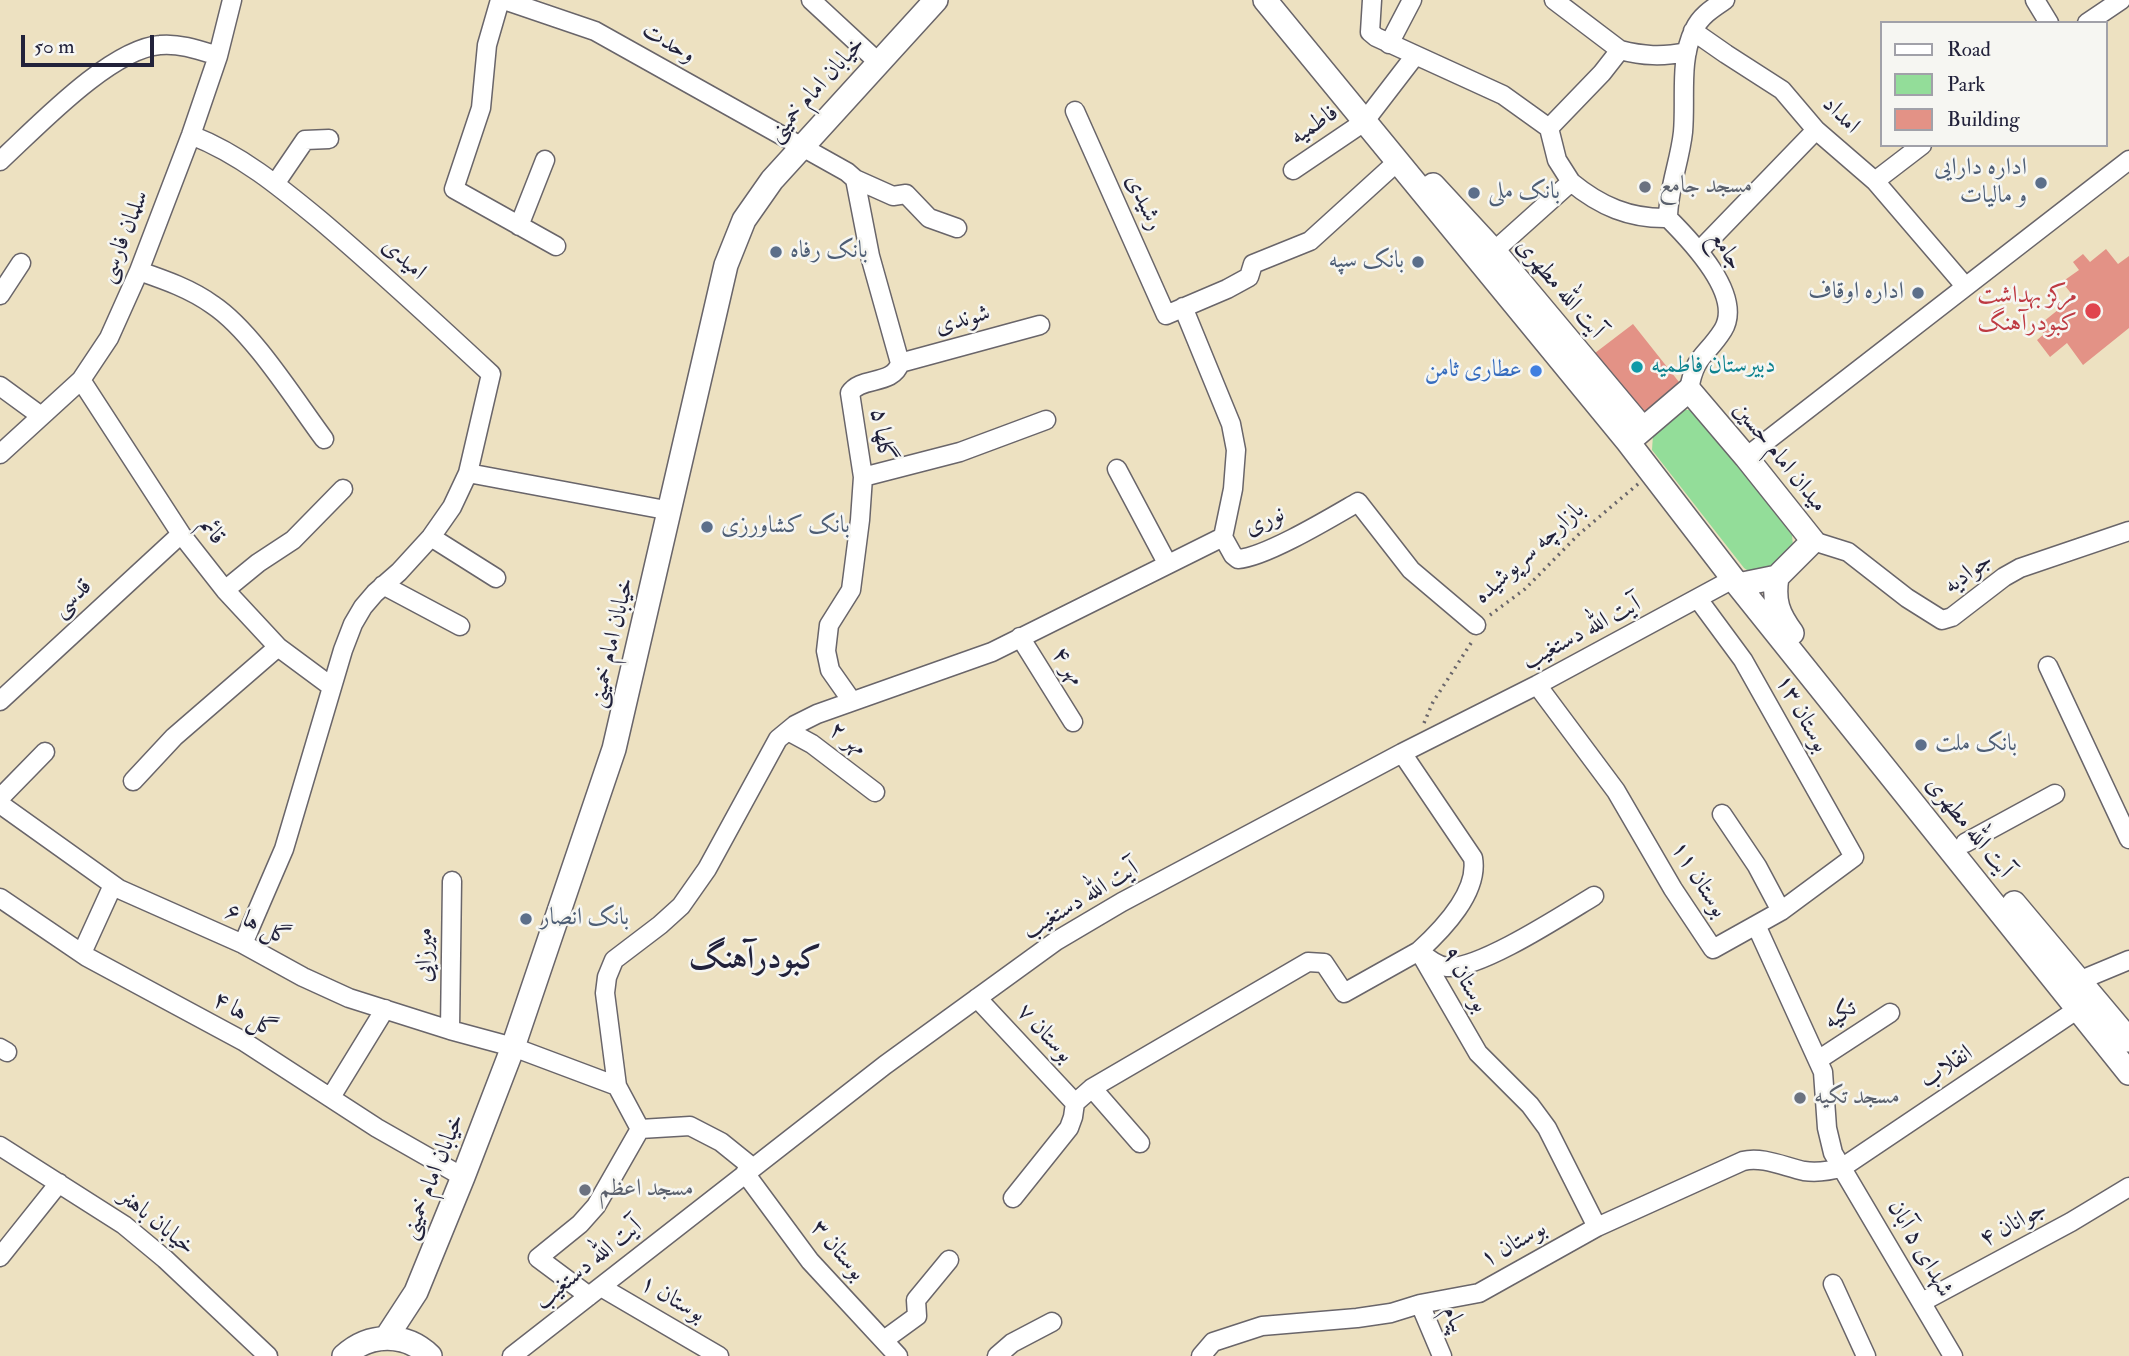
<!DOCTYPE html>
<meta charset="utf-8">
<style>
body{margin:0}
#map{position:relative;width:2129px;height:1356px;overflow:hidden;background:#ede1c1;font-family:"IM FELL Double Pica",serif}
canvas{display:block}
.legend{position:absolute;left:1880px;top:21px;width:228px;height:126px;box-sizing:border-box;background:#f6f6f2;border:2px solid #a1a1a9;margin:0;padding:9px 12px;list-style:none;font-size:21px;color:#22223b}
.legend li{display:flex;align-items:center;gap:14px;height:35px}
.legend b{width:35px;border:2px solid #a1a1a9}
.scale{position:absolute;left:21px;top:35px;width:133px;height:32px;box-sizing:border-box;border:4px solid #22223b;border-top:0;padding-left:9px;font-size:21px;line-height:24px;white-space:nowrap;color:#22223b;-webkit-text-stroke:5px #f6f6f2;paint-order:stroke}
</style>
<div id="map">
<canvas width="2129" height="1356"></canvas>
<ul class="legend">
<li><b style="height:9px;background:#fff"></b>Road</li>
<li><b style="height:19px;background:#93dd99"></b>Park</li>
<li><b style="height:19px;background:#e39286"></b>Building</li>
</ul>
<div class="scale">50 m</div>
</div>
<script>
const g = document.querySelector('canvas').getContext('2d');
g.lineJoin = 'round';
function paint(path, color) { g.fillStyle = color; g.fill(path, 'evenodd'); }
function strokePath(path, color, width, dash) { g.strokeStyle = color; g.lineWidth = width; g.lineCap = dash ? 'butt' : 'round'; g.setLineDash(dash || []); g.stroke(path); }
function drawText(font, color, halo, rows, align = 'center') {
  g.font = font + ' "IM FELL Double Pica",Amiri,serif'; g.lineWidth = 5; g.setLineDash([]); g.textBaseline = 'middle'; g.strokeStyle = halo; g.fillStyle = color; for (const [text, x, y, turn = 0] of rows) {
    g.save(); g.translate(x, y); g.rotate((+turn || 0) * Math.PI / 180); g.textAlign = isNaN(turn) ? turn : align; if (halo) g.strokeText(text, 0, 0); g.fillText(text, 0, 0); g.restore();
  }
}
paint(new Path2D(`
 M1681 410H1690L1699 416 1792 535 1793 546C1782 560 1768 571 1750 572L1744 568 1652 450 1653 435Z`), '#93dd99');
paint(new Path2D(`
 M2106 249 2118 264 2129 256V328L2083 365 2067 343 2050 357 2037 340 2044 334 2038 326 2074 297 2062 282 2079 270 2073 262 2083 254 2090 262Z
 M1633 324 1679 382 1644 415 1595 353Z`), '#e39286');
const minor = new Path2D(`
 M500 0 487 45 481 108 454 189 556 246
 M504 0 595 31 847 172 855 179 870 256 900 363C893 386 861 376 850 393L863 477 860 520 851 590 829 625 826 651 830 670 849 697 846 703
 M811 0 878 62
 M1372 0 1370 32 1376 37 1503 95 1549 128
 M1554 0 1620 50
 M2035 0 2049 23
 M2087 23 2121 0
 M1693 31 1726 54 1782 90 1816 130 1875 181 1965 286
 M1389 44 1412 0
 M1075 111 1166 315 1227 289 1249 277 1253 264 1310 241 1397 162
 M191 135C240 154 280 187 320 220 379 270 435 322 491 374L468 473 452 507 431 537 399 572 375 593 363 607 353 624 343 650 284 849 243 944
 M0 161C37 127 110 49 160 45 179 43 199 50 218 56
 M1293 170 1364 122 1414 57
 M855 179 893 196 906 194 929 218 957 228
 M1875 181 1922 145
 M1571 182 1557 160 1549 128 1602 73 1620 50C1643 56 1662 57 1687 52
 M275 184 305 140 329 139
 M519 226 545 160
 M1700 250 1816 130
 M1494 251 1571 182C1600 206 1630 219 1668 218
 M139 271C165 280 191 289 213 305 252 331 295 400 324 439
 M0 295 21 263
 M1183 307 1231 424 1236 450 1233 489 1223 537 1233 555 1238 559C1266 557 1332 517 1358 502L1411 570 1476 625
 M900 363 1040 325
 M81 380 181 534 225 590 278 647 332 687
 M0 386 41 416
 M1689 390C1695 354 1706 357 1723 330 1744 295 1690 240 1668 218 1668 189 1680 161 1683 132 1686 99 1679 60 1694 30 1700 16 1713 8 1725 0
 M0 454 81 380 109 338 139 271 191 135 218 56 232 0
 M1746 457 2129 160
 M1117 469 1167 563
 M468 473 671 511
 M863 477 960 452 1046 420
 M431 537 496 578
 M1813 541 1848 552 1907 598 1942 620 1952 617 2004 577 2020 568 2129 531
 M383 585 460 626
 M225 590 258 563 293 540 343 489
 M1698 599 1743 660 1854 857 1781 911 1756 925
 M1020 637 1073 722
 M2048 666 2129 839
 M1537 685 1616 791 1673 889 1713 949 1756 925 1823 1072 1827 1128 1833 1153 1953 1356
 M0 701 181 534
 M788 731 812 744 875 792
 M1402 753 1473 858C1479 892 1443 929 1419 951L1478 1053 1530 1105 1547 1128 1597 1227
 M133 781 174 737 278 647
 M0 798 45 752
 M0 804 119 889 243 944 303 977 349 998 450 1030 513 1047 617 1086 605 993 607 977 614 960 660 925 681 906 707 869 778 739 795 725 817 714 992 652 1223 537
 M1722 814 1757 866 1781 911
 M1965 843 2055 794
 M0 898 87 957 243 1041 377 1128 463 1177
 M82 953 113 885
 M2081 980 2129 960
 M977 998 1075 1103
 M450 1030 452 881
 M0 1048 7 1052
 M1818 1060 1890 1013
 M1092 1088 1140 1143
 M331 1097 385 1009
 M640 1129 690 1126 721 1142 752 1167
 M0 1146 124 1225 165 1259 268 1356
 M745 1173 810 1261 898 1356
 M1013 1198 1069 1128 1073 1117 1075 1103 1092 1088 1308 962 1324 963 1344 993 1419 951C1427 958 1437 966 1447 967 1479 970 1564 914 1594 896
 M0 1257 59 1183
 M1833 1284 1866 1356
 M601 1287 719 1356
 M589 1296 538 1258 580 1224 596 1206 640 1129 617 1086
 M1922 1302 2071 1222 2129 1187
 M1420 1304 1442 1356
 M884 1340 917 1316 916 1300 949 1260
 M512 1356 885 1065 1056 941 1122 902 1402 753 1537 685 1733 579
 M997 1356 1012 1343 1052 1322
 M1201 1356 1213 1342 1262 1326 1357 1318 1391 1313 1420 1304 1479 1293 1597 1227 1743 1161C1762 1156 1785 1167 1804 1171 1818 1173 1830 1171 1843 1167L2078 1009`);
const major = new Path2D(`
 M1265 0 1628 442 1738 585 1777 577 1813 541 1746 457 1689 390 1628 442
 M1433 185 1494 251 1643 429
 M1777 577C1773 601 1778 614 1792 633
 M1738 585 2129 1073
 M2014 903 2129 1040
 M386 1338 416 1292 463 1177 513 1047 614 749 726 265 744 220 772 180 936 0
 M344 1356C369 1333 405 1332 430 1356`);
strokePath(minor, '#69656a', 21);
strokePath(major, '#69656a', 26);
strokePath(new Path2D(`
 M1490 615 1525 589 1578 535 1638 484
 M1424 723 1433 702 1473 640`), '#69656a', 3.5, [2, 5]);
strokePath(minor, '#fff', 18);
strokePath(major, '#fff', 23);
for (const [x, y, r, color] of [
 [2041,183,7,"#5c6f8a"],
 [1645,187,7,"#6b7280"],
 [1474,193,7,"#5c6f8a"],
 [776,252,7,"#5c6f8a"],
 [1418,262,7,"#5c6f8a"],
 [1918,293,7,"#5c6f8a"],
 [2093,311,9,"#e0444e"],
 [1637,367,7,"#0f9aa8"],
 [1536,371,7,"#3f7fe0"],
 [707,527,7,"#5c6f8a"],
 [1921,745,7,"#5c6f8a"],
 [526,919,7,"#5c6f8a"],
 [1800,1098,7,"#6b7280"],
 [585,1190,7,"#6b7280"]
]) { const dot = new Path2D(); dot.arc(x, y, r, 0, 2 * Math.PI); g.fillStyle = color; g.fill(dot); strokePath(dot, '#f6f6f2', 2.5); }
drawText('24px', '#22223b', '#f6f6f2', [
 ["وحدت",668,44,30],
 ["خیابان امام خمینی",817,90,-48],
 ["امداد",1840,116,45],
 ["فاطمیه",1315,126,-34],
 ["رشیدی",1143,203,66],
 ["سلمان فارسی",125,237,-68],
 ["جامع",1725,251,57],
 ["امیدی",403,260,42],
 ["آیت الله مطهری",1559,289,50],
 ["شوندی",963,321,-15],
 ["گلها ۵",881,435,81],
 ["میدان امام حسین",1779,458,51],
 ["نوری",1265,522,-24],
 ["قائم",211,532,52],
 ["بازارچه سرپوشیده",1530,554,-42],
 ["جوادیه",1969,574,-36],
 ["قدسی",73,599,-43],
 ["آیت الله دستغیب",1582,634,-28],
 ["خیابان امام خمینی",613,643,-77],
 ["مهر ۴",1067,667,58],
 ["بوستان ۱۳",1801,714,61],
 ["مهر ۲",847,740,37],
 ["آیت الله مطهری",1968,828,51],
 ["بوستان ۱۱",1698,880,58],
 ["آیت الله دستغیب",1081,901,-31],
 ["گل ها ۶",257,926,26],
 ["میرزایی",426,955,-89],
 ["بوستان ۹",1464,980,61],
 ["گل ها ۴",244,1016,30],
 ["تکیه",1841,1016,-33],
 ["بوستان ۷",1044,1034,47],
 ["انقلاب",1947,1068,-34],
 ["خیابان امام خمینی",434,1177,-68],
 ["خیابان باهنر",156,1223,39],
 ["جوانان ۴",2014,1225,-28],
 ["بوستان ۱",1514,1245,-29],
 ["شهدای ۵ آبان",1919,1249,60],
 ["بوستان ۳",837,1251,50],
 ["آیت الله دستغیب",589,1265,-39],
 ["بوستان ۱",672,1300,30],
 ["پیام",1453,1320,66]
]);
drawText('24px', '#4e5e75', '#f6f6f2', [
 ["اداره دارایی",2027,169,"right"],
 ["و مالیات",2027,197,"right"],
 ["بانک ملی",1488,193],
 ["بانک رفاه",790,252],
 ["بانک سپه",1404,262,"right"],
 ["اداره اوقاف",1904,293,"right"],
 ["بانک کشاورزی",721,527],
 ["بانک ملت",1935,745],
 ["بانک انصار",540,919]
], 'left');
drawText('24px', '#5b616d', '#f6f6f2', [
 ["مسجد جامع",1659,187],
 ["مسجد تکیه",1814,1098],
 ["مسجد اعظم",599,1190]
], 'left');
drawText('24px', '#be3a42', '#f6f6f2', [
 ["مرکز بهداشت",2077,297],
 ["کبودرآهنگ",2077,325]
], 'right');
drawText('24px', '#0d838f', '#f6f6f2', [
 ["دبیرستان فاطمیه",1651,367]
], 'left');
drawText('24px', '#366cbe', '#f6f6f2', [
 ["عطاری ثامن",1522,371]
], 'right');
drawText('bold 32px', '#22223b', '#f6f6f2', [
 ["کبودرآهنگ",755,961]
]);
</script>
